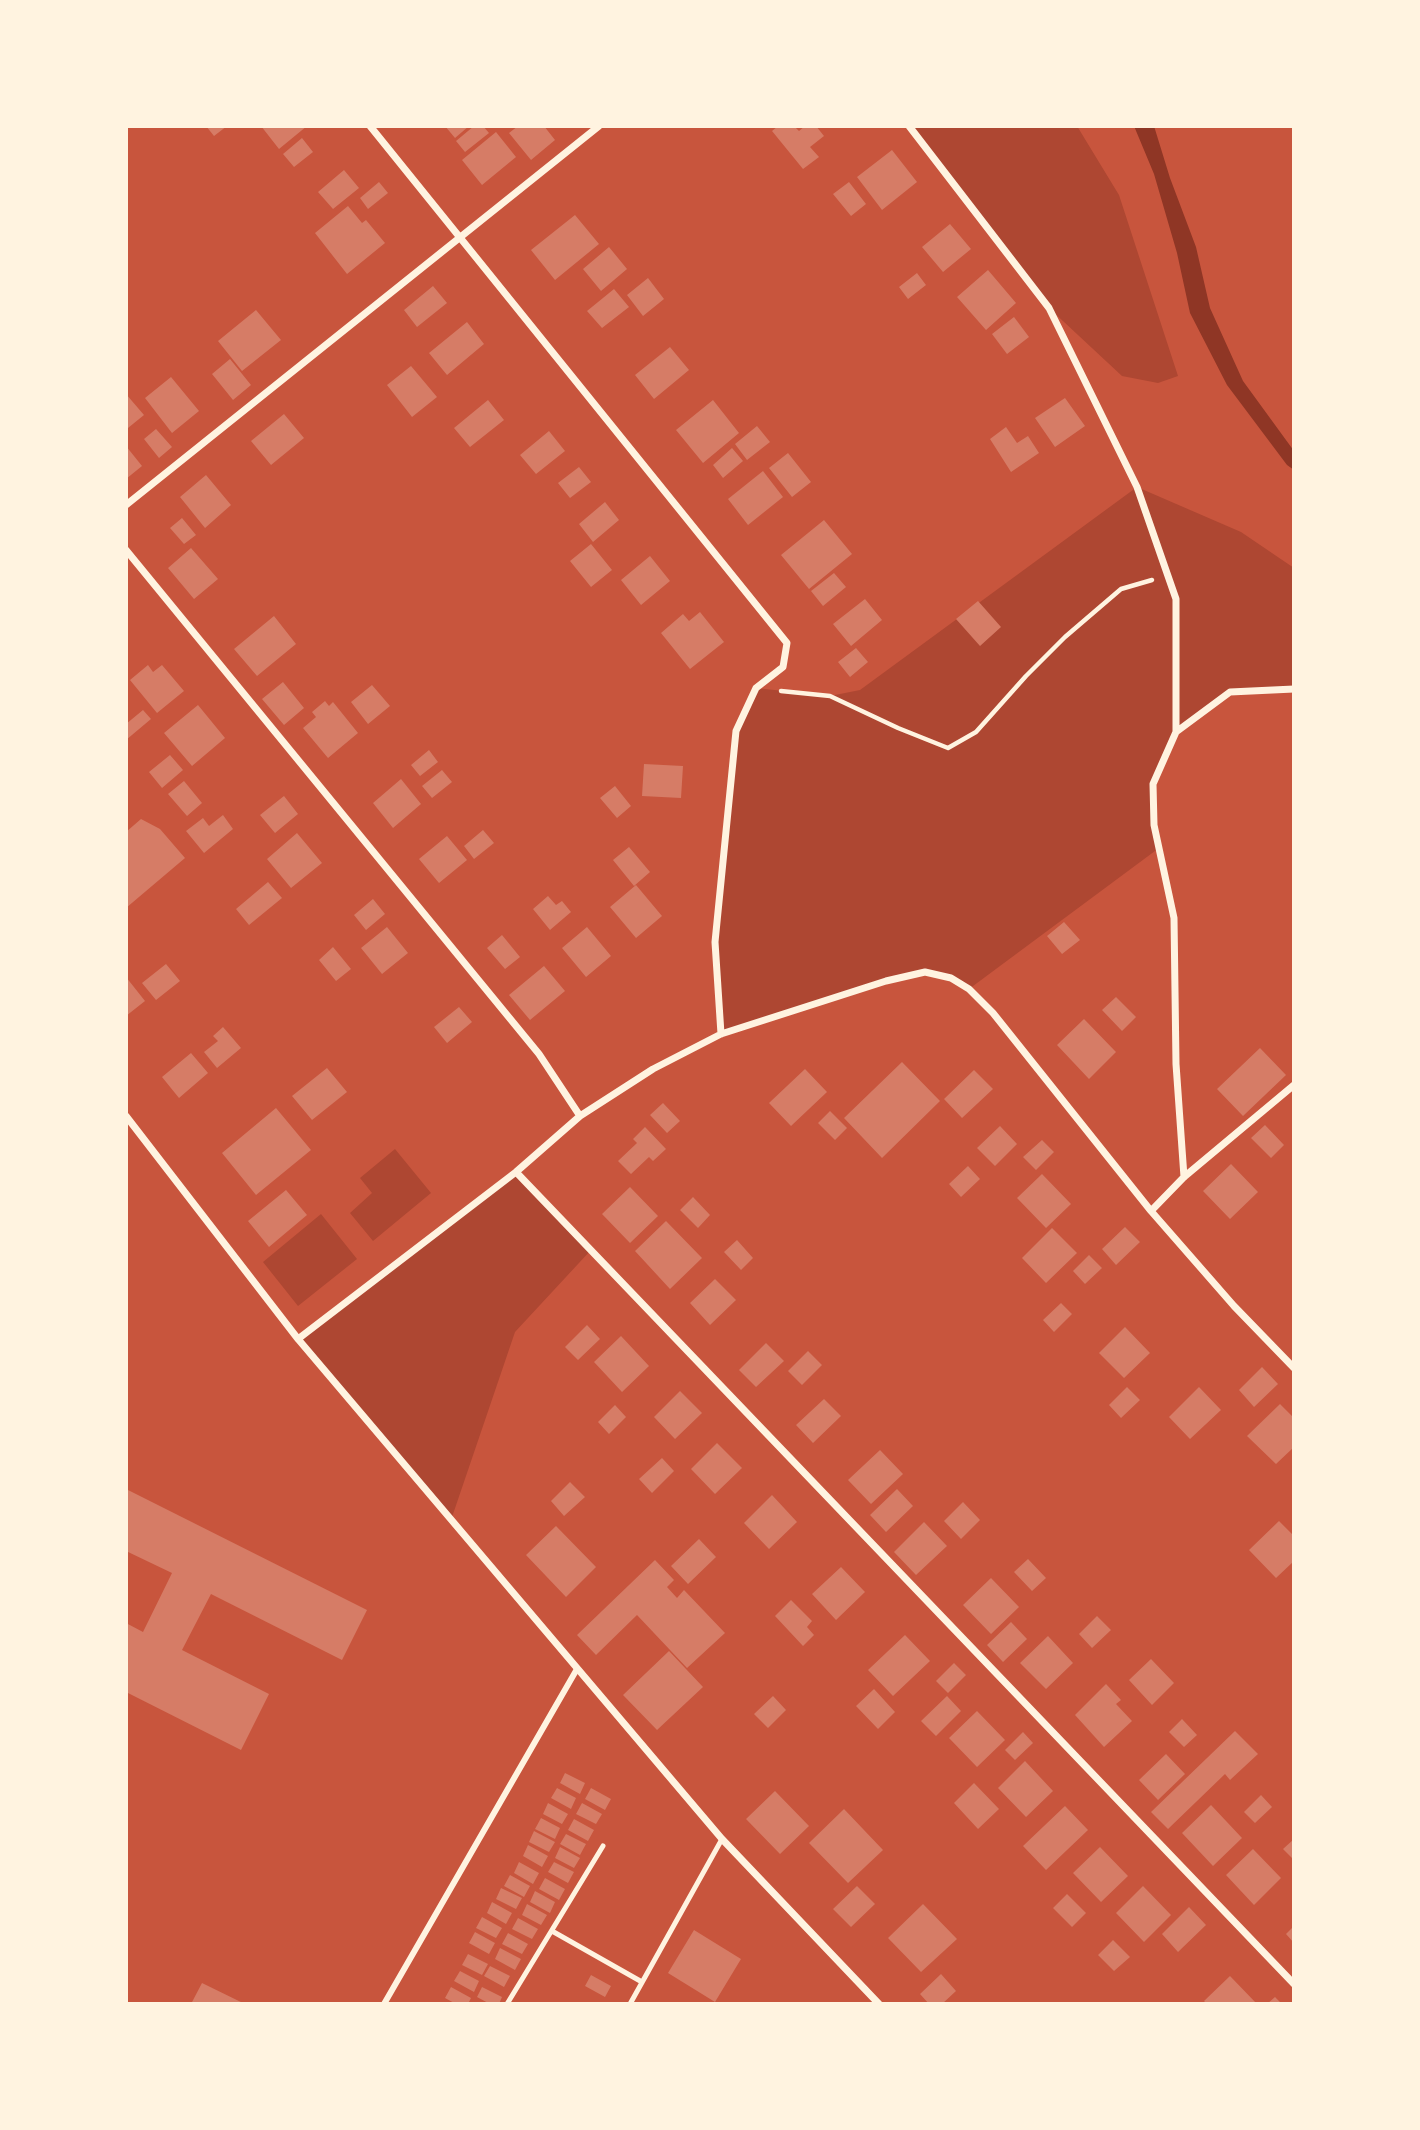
<!DOCTYPE html>
<style>
body{margin:0}
#map{position:relative;width:1420px;height:2130px;overflow:hidden;background:#c8553d;font-family:Roboto,sans-serif}
canvas{display:block}
.frame{position:absolute;inset:0;border:128px solid #fff3e0;pointer-events:none}
</style>
<div id="map">
<canvas width="1420" height="2130"></canvas>
<div class="frame"></div>
</div>
<script>
const g = document.querySelector('canvas').getContext('2d');
g.lineJoin = 'round';
function paint(path, color) { g.fillStyle = color; g.fill(path, 'evenodd'); }
function strokePath(path, color, width, dash) { g.strokeStyle = color; g.lineWidth = width; g.lineCap = dash ? 'butt' : 'round'; g.setLineDash(dash || []); g.stroke(path); }
paint(new Path2D(`
 M909 126H1077L1119 195 1178 376 1158 383 1122 376 1049 308Z
 M1137 487 1241 532 1294 568V689L1230 692 1176 732 1153 784 1159 848 969 989 951 978 925 972 721 1034 715 942 736 731 756 688 830 696 860 690Z
 M395 1149 431 1193 373 1241 350 1213 372 1193 360 1178Z
 M516 1172 591 1250 515 1332 451 1520 298 1339Z
 M321 1214 357 1259 298 1306 263 1262Z`), '#ae4732');
paint(new Path2D(`
 M1134 126H1154L1170 178 1196 247 1210 308 1243 381 1294 451V470L1287 465 1227 385 1190 313 1177 253 1154 174Z`), '#8f3625');
paint(new Path2D(`
 M206 126H227L214 136Z
 M261 126H307L279 149Z
 M445 126H469L455 138Z
 M474 126H483L489 133 465 152 456 141Z
 M518 126H544L555 140 531 160 509 133Z
 M778 126H794L799 131 805 126H816L824 136 810 147 819 157 803 169 772 131Z
 M496 132 516 157 482 185 462 160Z
 M302 138 313 152 294 167 283 154Z
 M892 150 917 182 882 210 857 177Z
 M344 170 359 188 333 209 318 192Z
 M379 182 388 193 368 209 360 198Z
 M849 182 866 204 851 216 833 194Z
 M348 206 362 223 366 220 385 243 347 274 315 233Z
 M575 215 599 244 555 280 531 250Z
 M950 224 971 249 943 272 922 247Z
 M609 247 627 269 601 291 583 269Z
 M988 270 1016 303 986 330 957 297Z
 M917 273 926 285 908 299 899 287Z
 M648 278 664 299 643 316 627 295Z
 M433 286 447 303 417 327 404 310Z
 M614 289 629 307 602 328 587 311Z
 M256 310 281 340 242 371 218 341Z
 M1014 317 1029 337 1007 354 992 334Z
 M467 322 484 344 447 375 429 353Z
 M670 347 689 370 654 399 635 375Z
 M230 359 251 385 233 400 212 374Z
 M411 366 437 397 412 417 387 385Z
 M171 377 199 411 172 433 145 398Z
 M126 394 144 415 128 428 126 425Z
 M1065 398 1085 426 1055 447 1035 418Z
 M488 400 504 420 470 447 454 428Z
 M713 400 739 433 703 463 676 430Z
 M284 414 304 438 271 465 251 441Z
 M757 426 770 442 747 460 735 444Z
 M1006 427 1017 443 1028 436 1039 453 1011 472 990 439Z
 M156 429 172 447 159 458 144 439Z
 M549 431 565 451 536 474 520 455Z
 M126 446 142 466 126 479Z
 M732 448 743 461 723 478 713 465Z
 M788 453 811 482 792 497 769 468Z
 M579 467 591 482 570 498 558 483Z
 M763 471 783 497 748 525 728 499Z
 M206 475 231 505 205 528 180 497Z
 M605 502 619 520 593 542 579 524Z
 M182 518 196 535 184 544 170 528Z
 M824 520 852 554 809 589 781 555Z
 M591 544 612 570 591 587 570 561Z
 M191 548 218 579 194 599 168 568Z
 M650 556 670 581 641 605 621 580Z
 M834 573 846 587 823 606 811 591Z
 M865 599 882 620 851 646 833 624Z
 M978 601 1001 627 980 646 956 619Z
 M700 612 724 642 690 669 661 633 683 614 689 621Z
 M274 616 296 644 257 676 234 649Z
 M856 648 868 662 850 677 838 662Z
 M148 665 153 672 162 665 184 691 157 713 130 680Z
 M283 682 304 708 284 725 262 699Z
 M372 685 390 706 368 724 351 702Z
 M325 701 329 706 333 702 358 733 328 758 303 728 316 717 312 712Z
 M198 705 225 738 192 766 164 733Z
 M143 710 151 719 126 740V724Z
 M429 750 438 762 420 776 411 765Z
 M170 755 183 770 162 788 149 772Z
 M644 764 683 766 681 798 642 796Z
 M442 770 452 782 432 798 422 786Z
 M401 779 421 804 393 828 373 803Z
 M184 781 202 803 187 816 168 794Z
 M615 786 631 806 617 818 600 798Z
 M284 796 298 814 275 833 260 815Z
 M223 815 233 829 204 853 186 831 203 818 209 826Z
 M141 819 160 829 185 858 126 908V832Z
 M483 830 494 843 474 859 464 846Z
 M297 833 322 863 291 888 267 859Z
 M447 836 467 860 439 883 419 859Z
 M629 847 650 872 634 886 613 860Z
 M268 882 282 898 249 925 236 909Z
 M636 885 662 916 636 938 610 907Z
 M548 896 556 905 562 901 571 912 550 930 533 909Z
 M373 899 385 914 366 930 354 915Z
 M1064 922 1080 940 1062 954 1047 936Z
 M387 927 408 953 382 974 361 948Z
 M587 927 611 956 586 977 562 948Z
 M502 935 520 957 505 969 487 948Z
 M333 947 351 969 336 981 319 960Z
 M166 964 180 981 156 1000 142 983Z
 M544 966 565 991 530 1020 509 995Z
 M126 977 145 1001 126 1016Z
 M1116 997 1136 1017 1122 1031 1102 1010Z
 M459 1007 472 1022 447 1043 434 1027Z
 M1084 1019 1116 1052 1089 1079 1057 1045Z
 M223 1027 241 1048 217 1068 204 1052 218 1041 213 1036Z
 M1260 1048 1286 1075 1243 1116 1217 1089Z
 M191 1053 208 1073 179 1098 162 1077Z
 M902 1062 940 1101 882 1158 844 1118Z
 M327 1068 347 1092 312 1120 292 1096Z
 M805 1069 827 1092 791 1126 769 1103Z
 M974 1070 993 1089 962 1118 944 1099Z
 M663 1103 680 1121 667 1133 650 1115Z
 M276 1108 311 1150 256 1195 222 1153Z
 M830 1111 847 1128 835 1140 818 1123Z
 M1265 1125 1284 1145 1271 1158 1251 1138Z
 M1000 1126 1017 1144 995 1166 977 1148Z
 M645 1127 666 1149 653 1161 649 1157 631 1174 618 1161 637 1143 633 1139Z
 M1042 1140 1054 1152 1036 1170 1023 1157Z
 M1231 1164 1258 1192 1230 1219 1203 1191Z
 M968 1166 980 1179 961 1197 949 1184Z
 M1042 1174 1071 1204 1046 1228 1017 1198Z
 M630 1187 658 1216 630 1243 602 1214Z
 M286 1190 307 1215 269 1247 248 1221Z
 M693 1197 710 1215 698 1228 680 1210Z
 M666 1221 702 1258 670 1289 635 1251Z
 M1125 1227 1140 1242 1116 1265 1102 1249Z
 M1052 1228 1077 1253 1046 1283 1022 1258Z
 M737 1240 753 1258 741 1270 724 1252Z
 M1089 1255 1102 1268 1085 1284 1073 1271Z
 M715 1279 736 1300 710 1325 690 1303Z
 M1061 1303 1072 1314 1054 1332 1043 1320Z
 M587 1325 600 1339 578 1360 565 1347Z
 M1125 1327 1150 1353 1124 1378 1099 1353Z
 M621 1336 649 1366 622 1392 594 1362Z
 M766 1343 784 1361 756 1387 739 1370Z
 M808 1351 822 1365 802 1385 788 1371Z
 M1262 1367 1278 1384 1254 1407 1239 1390Z
 M1127 1387 1140 1400 1121 1418 1109 1405Z
 M1199 1387 1221 1410 1190 1439 1169 1417Z
 M680 1391 702 1413 675 1439 654 1417Z
 M824 1399 841 1416 813 1443 796 1425Z
 M1280 1404 1294 1418V1447L1276 1464 1247 1436Z
 M615 1405 626 1417 609 1434 598 1422Z
 M717 1443 742 1468 715 1494 691 1469Z
 M880 1450 903 1474 871 1504 848 1480Z
 M662 1458 674 1471 652 1493 639 1479Z
 M570 1482 585 1497 564 1516 551 1501Z
 M126 1489 367 1610 342 1660 211 1594 182 1650 269 1694 241 1750 126 1692V1623L143 1632 172 1573 126 1551Z
 M897 1489 913 1506 886 1532 870 1515Z
 M772 1495 797 1522 769 1549 744 1523Z
 M963 1502 980 1520 961 1539 944 1521Z
 M1279 1521 1294 1536V1561L1276 1578 1249 1550Z
 M924 1522 947 1546 916 1575 894 1552Z
 M556 1526 596 1567 566 1597 526 1555Z
 M699 1539 716 1557 688 1584 671 1566Z
 M1028 1559 1046 1578 1032 1591 1014 1572Z
 M655 1560 674 1580 667 1587 677 1598 684 1590 725 1633 687 1668 637 1615 596 1655 577 1635Z
 M841 1567 865 1592 836 1620 812 1594Z
 M991 1578 1019 1607 991 1634 963 1605Z
 M791 1600 812 1621 807 1627 814 1635 803 1646 775 1616Z
 M1097 1616 1111 1630 1092 1648 1079 1634Z
 M1011 1622 1027 1639 1003 1662 987 1645Z
 M905 1635 930 1661 893 1696 868 1670Z
 M1048 1636 1073 1663 1046 1689 1020 1663Z
 M669 1651 703 1687 657 1730 623 1695Z
 M1151 1659 1174 1683 1152 1705 1129 1680Z
 M954 1663 966 1675 948 1693 936 1681Z
 M1106 1684 1121 1700 1116 1704 1132 1721 1104 1747 1075 1715Z
 M874 1689 895 1712 878 1729 856 1706Z
 M773 1696 786 1710 768 1728 754 1714Z
 M947 1696 961 1711 936 1736 921 1721Z
 M977 1711 1005 1740 977 1767 949 1738Z
 M1182 1719 1197 1735 1184 1747 1169 1732Z
 M1235 1731 1258 1754 1230 1780 1225 1774 1168 1829 1151 1812Z
 M1023 1732 1033 1743 1015 1760 1005 1750Z
 M1166 1754 1185 1774 1158 1800 1139 1780Z
 M1025 1761 1053 1791 1026 1817 998 1788Z
 M565 1773 585 1783 580 1794 560 1783Z
 M974 1783 999 1809 978 1829 954 1803Z
 M557 1788 576 1798 571 1809 551 1798Z
 M591 1788 611 1799 605 1810 585 1799Z
 M775 1791 809 1826 780 1854 746 1819Z
 M1261 1795 1272 1807 1255 1823 1244 1812Z
 M548 1803 568 1814 562 1824 543 1814Z
 M582 1803 602 1814 596 1824 576 1814Z
 M1211 1805 1242 1838 1213 1866 1182 1833Z
 M1065 1806 1088 1830 1046 1870 1023 1846Z
 M844 1809 883 1850 848 1883 809 1843Z
 M541 1818 560 1828 555 1839 535 1829Z
 M574 1819 594 1830 588 1841 568 1830Z
 M534 1831 555 1842 549 1852 529 1842Z
 M566 1834 586 1844 580 1855 560 1844Z
 M1294 1839V1860L1283 1849Z
 M528 1845 548 1856 542 1867 523 1856Z
 M560 1847 580 1858 574 1868 555 1858Z
 M1100 1847 1128 1876 1101 1902 1073 1873Z
 M1253 1849 1281 1878 1254 1905 1226 1875Z
 M519 1862 539 1873 533 1884 514 1873Z
 M554 1862 574 1872 568 1883 548 1872Z
 M510 1875 530 1886 524 1897 504 1886Z
 M545 1878 565 1889 559 1900 539 1889Z
 M857 1886 875 1904 851 1927 833 1909Z
 M1143 1886 1171 1915 1144 1942 1116 1913Z
 M501 1888 522 1898 516 1909 496 1899Z
 M535 1891 555 1902 550 1913 530 1902Z
 M1067 1894 1086 1913 1072 1927 1053 1908Z
 M492 1902 512 1913 506 1924 487 1913Z
 M527 1904 547 1915 541 1925 522 1915Z
 M923 1904 957 1939 921 1972 888 1938Z
 M1189 1907 1206 1925 1178 1952 1162 1934Z
 M482 1917 502 1928 496 1938 476 1928Z
 M518 1918 538 1929 532 1939 512 1929Z
 M1294 1926V1943L1286 1934Z
 M694 1930 741 1959 715 2002 668 1973Z
 M475 1932 495 1943 489 1954 469 1943Z
 M508 1933 528 1944 522 1954 502 1944Z
 M1113 1940 1130 1957 1114 1971 1098 1955Z
 M500 1948 521 1959 515 1970 495 1959Z
 M468 1954 488 1964 482 1975 462 1965Z
 M490 1966 510 1976 504 1987 484 1976Z
 M460 1971 479 1981 474 1992 454 1981Z
 M941 1974 956 1991 942 2004H929L920 1994Z
 M591 1975 611 1986 605 1997 585 1986Z
 M1230 1976 1257 2004H1207L1204 2001Z
 M202 1983 245 2004H191Z
 M451 1987 471 1998 468 2004H456L445 1998Z
 M482 1987 502 1997 499 2004H490L477 1997Z
 M1275 1997 1282 2004H1267Z`), '#d67c66');
strokePath(new Path2D(`
 M781 691 830 696 898 728 948 748 976 732 1026 676 1065 637 1121 589 1152 580`), '#fff3e0', 4.5);
strokePath(new Path2D(`
 M552 1931 642 1982
 M507 2004 603 1846
 M630 2004 722 1839`), '#fff3e0', 5);
strokePath(new Path2D(`
 M384 2004 577 1669`), '#fff3e0', 6);
strokePath(new Path2D(`
 M370 126 787 643 783 667 756 688 736 731 715 942 721 1034
 M909 126 1049 308 1137 487 1176 599V732
 M126 505 599 126
 M126 550 539 1054 580 1116
 M126 1116 298 1339 722 1839 879 2004
 M516 1172 1294 1984
 M1184 1177 1176 1064 1174 918 1154 825 1153 784 1176 732 1230 692 1294 689
 M1151 1211 1184 1177 1294 1085
 M298 1339 516 1172 580 1116 653 1069 721 1034 886 981 925 972 951 978 969 989 993 1013 1151 1211 1234 1306 1294 1368`), '#fff3e0', 7);
</script>
